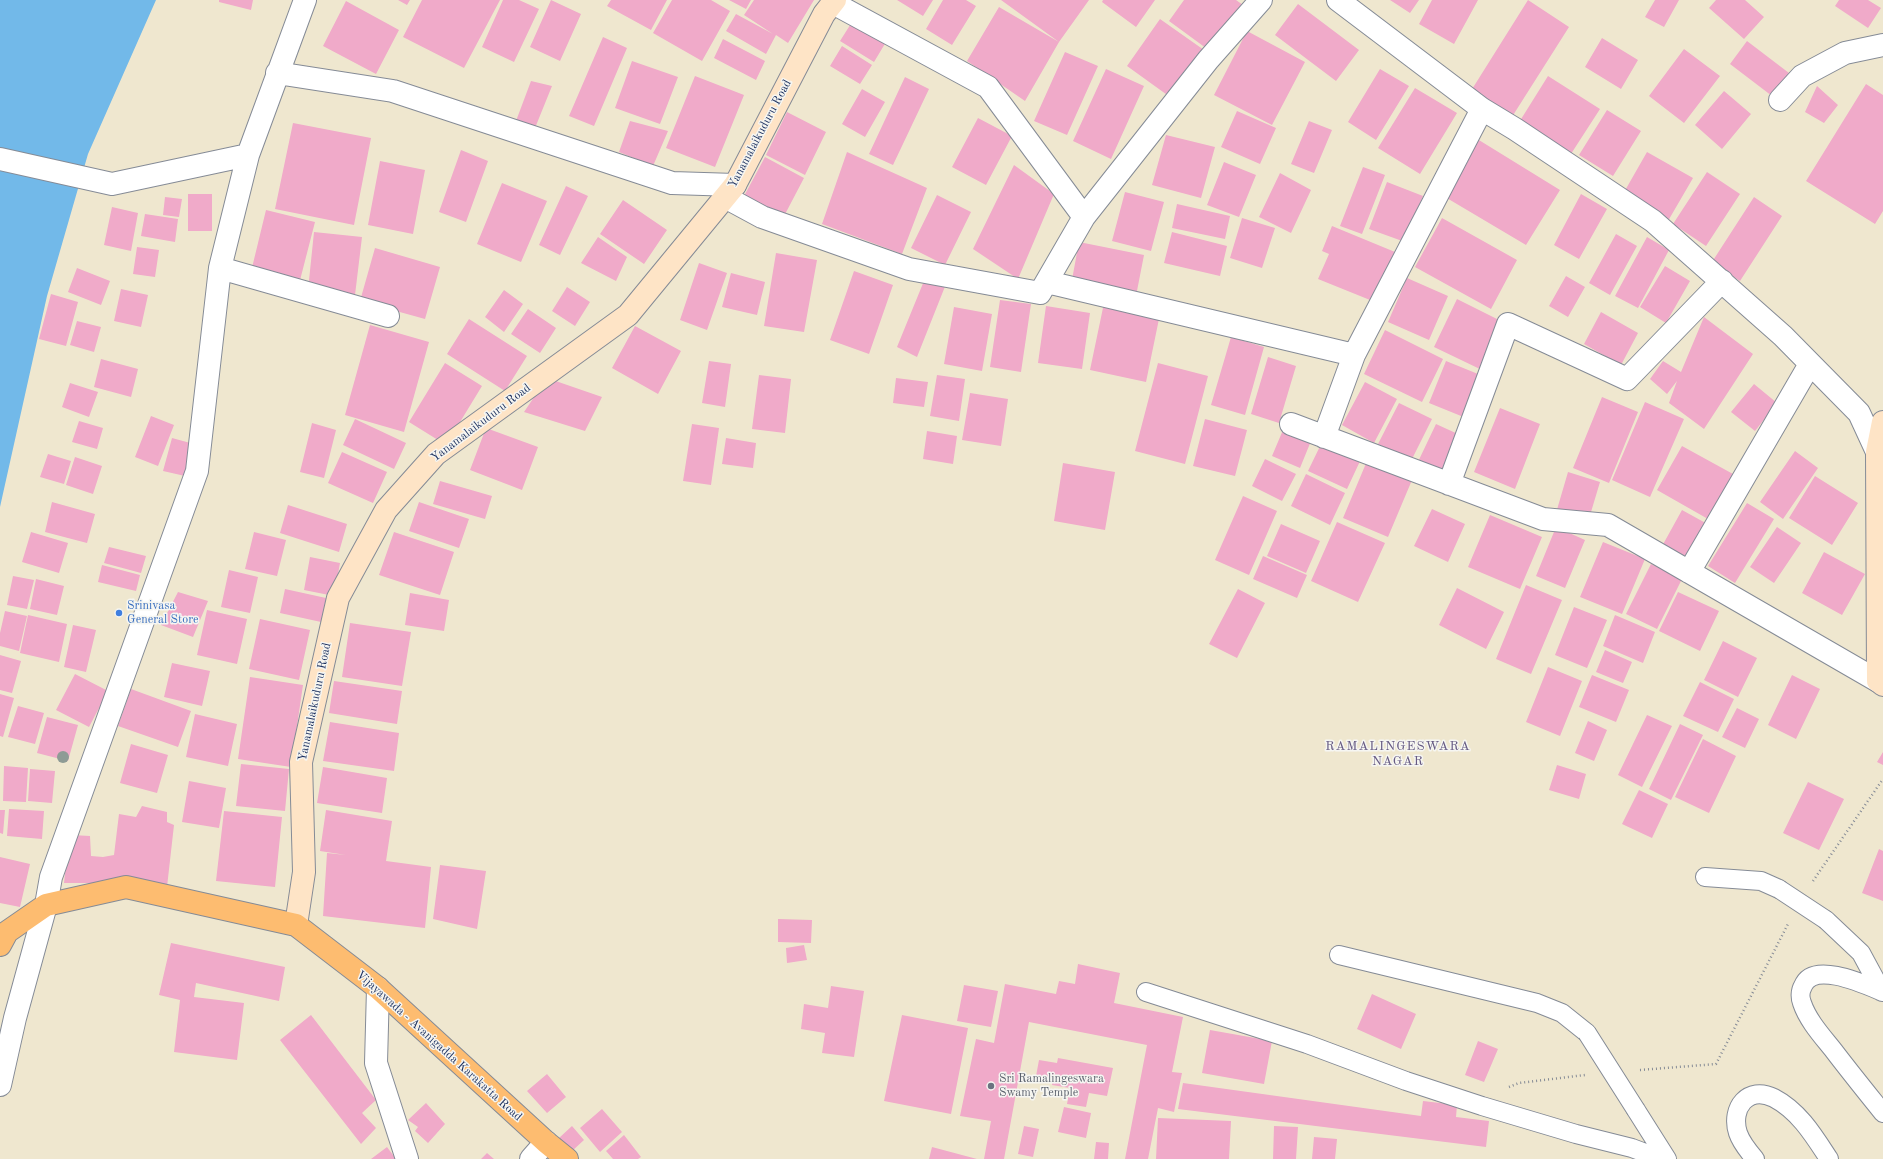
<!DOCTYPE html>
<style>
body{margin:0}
canvas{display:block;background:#efe7cf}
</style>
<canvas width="1883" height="1159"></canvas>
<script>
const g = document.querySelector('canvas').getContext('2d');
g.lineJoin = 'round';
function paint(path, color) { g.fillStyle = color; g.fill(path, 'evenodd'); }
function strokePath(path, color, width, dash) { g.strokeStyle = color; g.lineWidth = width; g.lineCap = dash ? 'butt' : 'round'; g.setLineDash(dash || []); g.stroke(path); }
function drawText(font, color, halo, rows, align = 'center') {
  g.font = font + ' "Old Standard TT",serif'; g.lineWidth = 3; g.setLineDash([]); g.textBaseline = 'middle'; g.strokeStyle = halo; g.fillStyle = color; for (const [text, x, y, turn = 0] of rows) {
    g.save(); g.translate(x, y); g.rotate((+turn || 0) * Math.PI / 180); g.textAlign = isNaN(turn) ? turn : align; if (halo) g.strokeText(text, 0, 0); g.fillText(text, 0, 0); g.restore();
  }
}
paint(new Path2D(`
 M0 0H156L88 154 47 296 0 507Z`), '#72b9e9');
paint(new Path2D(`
 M219 0H253L251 10 219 2Z
 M398 0H410L407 5Z
 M422 0H500L464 68 403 37Z
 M503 0H519L539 9 514 62 482 47Z
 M551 0 581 14 560 61 530 47Z
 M611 0H667L651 30 607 6Z
 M672 0H711L730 11 702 61 653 33Z
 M729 0H751L746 9Z
 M754 0H814L788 43 776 35 766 54 726 31 736 14 773 34 744 15Z
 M897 0H933L923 16Z
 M943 0H966L976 6 952 45 926 29Z
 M1001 0H1089L1059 42 1025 101 967 61 999 7 1059 42Z
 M1103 0H1155L1136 27 1102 2Z
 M1184 0H1236L1243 5 1210 51 1169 21Z
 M1390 0H1419L1410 13Z
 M1432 0H1478L1454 44 1419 24Z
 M1528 0 1569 27 1510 120 1469 94Z
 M1655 0H1679L1664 27 1645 17Z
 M1716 0H1745L1764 17 1744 39 1709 8Z
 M1839 0H1868L1881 8 1868 28 1835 6Z
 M346 1 399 30 376 74 323 46Z
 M1298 4 1359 50 1336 81 1275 35Z
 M1160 19 1204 50 1170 97 1127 66Z
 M852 22 886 42 874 62 840 41Z
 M1247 31 1305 62 1272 125 1214 95Z
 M603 37 627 48 594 126 569 116Z
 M1602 38 1638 60 1621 89 1585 67Z
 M723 39 765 61 756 80 714 58Z
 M1747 41 1789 73 1772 96 1730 64Z
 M842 46 872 65 860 84 830 66Z
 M1684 49 1720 76 1684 123 1649 96Z
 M1065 52 1098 66 1067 135 1034 121Z
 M632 61 678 77 660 124 615 108Z
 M1106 69 1144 86 1111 159 1073 141Z
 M1380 69 1409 86 1376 140 1348 122Z
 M695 76 744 95 715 167 666 148Z
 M1548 76 1600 109 1569 157 1518 124Z
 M905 77 929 89 893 165 869 154Z
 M531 81 552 86 535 128 516 121Z
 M1866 84 1883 95V211L1875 224 1806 181Z
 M1817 86 1838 105 1824 123 1805 112Z
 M1415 88 1457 113 1420 174 1378 148Z
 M862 89 885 102 865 137 842 124Z
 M1724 91 1751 114 1722 149 1695 125Z
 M1607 110 1641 131 1613 176 1579 155Z
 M1237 111 1276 128 1260 164 1221 147Z
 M787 112 826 132 805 175 766 155Z
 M978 118 1012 136 986 185 952 167Z
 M630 121 668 131 653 166 619 152Z
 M1309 121 1332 130 1314 173 1291 164Z
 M293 123 371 138 354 225 275 209Z
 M1166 135 1215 147 1201 198 1152 185Z
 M1474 137 1560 190 1526 245 1440 194Z
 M461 150 488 161 466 222 439 212Z
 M847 152 927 188 902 254 822 224Z
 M1647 152 1693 178 1668 221 1623 194Z
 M765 157 804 178 782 220 743 198Z
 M380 161 425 170 413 234 368 225Z
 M1224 162 1256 175 1239 217 1207 205Z
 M1014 165 1054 194 1018 279 973 249Z
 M1363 167 1385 175 1362 234 1340 226Z
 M1707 172 1740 194 1706 246 1673 224Z
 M1280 173 1311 190 1291 233 1259 217Z
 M1387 182 1423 196 1405 242 1369 229Z
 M502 183 547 201 521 262 477 244Z
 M566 186 588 196 560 255 539 245Z
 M1125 192 1164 202 1151 251 1112 241Z
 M188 194H212V231H188Z
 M1581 194 1607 209 1579 259 1554 245Z
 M937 195 971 212 945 265 911 248Z
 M165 197 182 199 179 217 163 215Z
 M1754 197 1782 216 1740 281 1712 262Z
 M623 200 667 230 644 264 600 234Z
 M1177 204 1230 216 1225 239 1172 228Z
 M112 207 138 213 131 251 104 245Z
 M266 210 315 222 298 288 250 276Z
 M145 214 178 219 175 242 141 236Z
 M1242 218 1275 228 1262 268 1230 258Z
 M1442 218 1517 260 1491 309 1415 267Z
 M1332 226 1395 252 1375 302 1318 279 1329 254 1322 251Z
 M314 232 362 237 355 295 308 290Z
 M1172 232 1227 246 1220 276 1164 263Z
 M1616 234 1637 246 1610 295 1589 283Z
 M598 237 627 257 616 281 581 263Z
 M1647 237 1669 250 1638 308 1615 296Z
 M1079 242 1144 255 1136 296 1071 285Z
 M137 247 159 250 155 277 133 274Z
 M375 248 440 267 425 319 360 301Z
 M776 253 817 260 804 332 764 326Z
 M699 263 727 273 707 330 680 320Z
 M1665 266 1690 281 1666 323 1640 307Z
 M77 268 110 281 101 305 68 292Z
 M854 271 893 285 869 354 830 340Z
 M731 273 765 282 757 315 722 307Z
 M926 276 946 284 917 357 897 347Z
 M1566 276 1585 287 1568 317 1549 306Z
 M1407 278 1448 296 1429 340 1388 322Z
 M567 287 590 302 575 326 552 311Z
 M121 289 148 295 141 327 114 321Z
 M504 290 523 304 504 332 485 317Z
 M51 294 78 302 66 346 39 339Z
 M1457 299 1507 324 1484 371 1434 347Z
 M1000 300 1031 304 1021 372 990 367Z
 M1104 303 1160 314 1146 382 1090 370Z
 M1046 306 1090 313 1082 369 1038 363Z
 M954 307 992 314 982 371 944 364Z
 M528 309 556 328 540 353 511 334Z
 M1601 312 1638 333 1621 365 1584 344Z
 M1704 317 1753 354 1704 429 1669 403 1677 381 1667 394 1650 379 1663 361 1681 372Z
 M469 319 527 356 505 391 447 354Z
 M77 321 101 327 94 352 70 345Z
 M370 325 429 342 404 432 345 415Z
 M635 326 681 351 658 394 612 368Z
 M1385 330 1443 359 1422 402 1364 374Z
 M1231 337 1264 347 1245 415 1211 405Z
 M1268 357 1296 366 1279 423 1251 414Z
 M101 359 138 369 131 397 94 387Z
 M709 361 731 364 725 407 702 403Z
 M1446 361 1483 376 1466 418 1429 403Z
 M445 363 482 386 446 445 409 422Z
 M1158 363 1208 376 1185 464 1135 451Z
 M759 375 791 379 785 433 752 429Z
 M937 375 965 379 959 421 930 416Z
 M547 378 602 397 585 431 524 412Z
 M896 378 928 382 924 407 893 403Z
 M1365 382 1397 399 1374 443 1342 425Z
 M70 383 98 392 89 417 62 407Z
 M1754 384 1777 403 1755 431 1731 412Z
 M970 393 1008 399 1001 446 962 440Z
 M1602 397 1638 412 1609 483 1573 468Z
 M1645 402 1684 419 1650 497 1612 480Z
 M1399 403 1432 419 1411 461 1378 444Z
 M1500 408 1540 424 1515 489 1474 472Z
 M151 416 174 425 158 466 135 457Z
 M355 419 406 443 394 469 343 445Z
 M1205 419 1247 430 1235 476 1193 466Z
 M79 421 103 428 97 449 72 442Z
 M312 423 336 430 324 478 300 472Z
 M692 424 719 428 711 485 683 481Z
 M1436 424 1460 435 1440 478 1416 466Z
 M486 428 538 447 522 490 470 470Z
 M1283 430 1311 441 1300 468 1272 456Z
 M927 431 957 436 953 464 923 459Z
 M172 438 194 444 185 476 163 471Z
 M726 438 756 443 753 468 722 464Z
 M1323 440 1361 459 1347 489 1308 471Z
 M1682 446 1733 474 1708 519 1657 490Z
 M1795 451 1818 468 1783 519 1760 502Z
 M342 452 387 472 373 503 328 483Z
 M48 454 71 461 64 484 40 477Z
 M75 457 102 466 93 494 66 485Z
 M1265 459 1296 474 1282 501 1252 486Z
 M1367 461 1412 480 1388 537 1343 518Z
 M1063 463 1115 472 1105 530 1054 521Z
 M1568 472 1600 482 1588 522 1556 513Z
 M1306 474 1345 493 1330 525 1291 506Z
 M1815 476 1858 503 1832 545 1789 518Z
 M440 481 492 496 485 519 433 504Z
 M1243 496 1277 511 1249 575 1215 560Z
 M52 502 95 514 87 543 45 532Z
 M419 502 469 519 459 548 409 531Z
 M1747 503 1774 519 1735 583 1708 566Z
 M288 505 347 524 339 552 280 533Z
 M1432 509 1465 524 1448 562 1414 546Z
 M1682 510 1711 526 1690 564 1661 548Z
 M1490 515 1542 537 1520 589 1468 567Z
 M1337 522 1385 543 1358 602 1311 581Z
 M1281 524 1320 541 1306 573 1267 556Z
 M1556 527 1585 540 1565 588 1536 576Z
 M1777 527 1801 543 1774 583 1750 567Z
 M31 532 68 543 59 573 22 562Z
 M254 532 286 540 277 576 245 569Z
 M394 532 454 552 440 595 379 575Z
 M1603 542 1645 559 1622 614 1580 597Z
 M109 547 146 556 141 573 104 563Z
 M1824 552 1865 574 1842 615 1802 593Z
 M1263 556 1307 575 1297 598 1253 579Z
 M310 557 340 563 334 596 304 590Z
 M1651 564 1682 579 1657 629 1626 614Z
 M102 565 140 575 136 591 98 582Z
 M229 570 258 577 250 613 221 607Z
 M13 576 34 580 27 609 7 605Z
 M36 579 64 586 57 615 30 609Z
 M1526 585 1562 600 1531 674 1496 659Z
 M1457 588 1504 612 1486 649 1439 625Z
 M285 589 326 598 321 622 280 613Z
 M1238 589 1265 603 1237 658 1209 644Z
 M178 592 208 601 193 637 161 625Z
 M1678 592 1719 611 1700 651 1659 631Z
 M410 593 449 600 444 631 405 625Z
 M1574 607 1607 620 1587 668 1555 655Z
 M207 610 247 619 237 664 197 655Z
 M5 611 27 616 19 651 0 646V633Z
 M28 615 67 624 59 662 20 653Z
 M1615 615 1655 632 1643 663 1603 646Z
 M260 619 310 630 299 680 249 669Z
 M350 623 411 632 402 686 342 677Z
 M73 625 96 630 86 672 64 667Z
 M1723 641 1757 658 1738 697 1704 680Z
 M1605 650 1632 662 1623 683 1596 672Z
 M0 655 21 661 12 693 0 690Z
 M172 663 210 671 202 706 164 697Z
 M1548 667 1582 681 1560 736 1526 722Z
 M75 674 108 691 89 727 56 710Z
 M1592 675 1629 690 1616 722 1579 707Z
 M1792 675 1820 689 1796 739 1768 725Z
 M250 677 303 685 291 767 238 759Z
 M334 681 402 691 397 724 329 713Z
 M1700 682 1734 699 1718 732 1683 716Z
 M131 689 191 711 178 747 118 726Z
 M0 694 14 698 3 737 0 736Z
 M18 706 44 713 35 744 8 737Z
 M1737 708 1759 719 1745 748 1722 737Z
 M195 714 237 724 228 766 186 757Z
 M1647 715 1672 726 1642 787 1618 775Z
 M47 717 78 725 68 761 37 753Z
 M1588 721 1607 730 1594 761 1575 753Z
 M330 722 399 733 394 771 323 761Z
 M1680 724 1703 735 1671 800 1649 789Z
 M1703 739 1736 756 1709 813 1675 797Z
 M131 744 168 755 157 793 120 783Z
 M1883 752V765L1877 762Z
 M241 764 289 769 285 811 236 806Z
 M1557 765 1586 774 1579 799 1549 790Z
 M4 766 28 768 26 802 3 801Z
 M323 767 387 778 382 813 317 803Z
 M30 769 55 771 52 803 28 801Z
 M189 781 226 788 219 828 182 822Z
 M1808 782 1844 799 1819 850 1783 833Z
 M1639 790 1668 804 1652 838 1622 824Z
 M142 806 167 812V822L174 825 167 887 110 883H64L67 856 72 835 90 836 91 856 103 857 114 855 119 814 136 817Z
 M9 809 44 811 42 839 7 836Z
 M0 810H5L3 834 0 833Z
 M326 810 392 821 386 861 431 867 425 928 323 916 327 853 346 855 320 851Z
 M224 811 282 817 275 887 216 881Z
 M1879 849 1883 851V901L1862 893Z
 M0 857 30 864 20 907 0 903Z
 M440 865 486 871 477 929 433 919Z
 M778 919 812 920 811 943 778 942Z
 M171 943 285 967 279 1001 196 983 194 997 244 1003 237 1060 174 1052 180 1000 159 995Z
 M804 945 807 960 787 963 786 948Z
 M1078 964 1120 973 1114 1003 1183 1017 1172 1072 1182 1073 1174 1112 1158 1108 1148 1159H1125L1147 1045 1029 1022 1004 1159H984L991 1121 960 1116 976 1039 994 1043 1005 984 1056 994 1059 981 1075 984Z
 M964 985 998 991 991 1027 957 1021Z
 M831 986 864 991 854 1057 822 1053 825 1033 801 1029 804 1004 828 1008Z
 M1372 994 1416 1014 1401 1049 1357 1029Z
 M311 1015 376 1100 362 1113 376 1128 361 1144 280 1040Z
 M902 1015 968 1028 951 1114 884 1101Z
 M1210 1030 1272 1041 1264 1084 1202 1073Z
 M1478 1041 1498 1049 1484 1082 1465 1075Z
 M1058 1058 1113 1068 1107 1096 1089 1093 1086 1107 1067 1104 1070 1088 1052 1085 1053 1079 1036 1076 1039 1060 1057 1063Z
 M547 1074 566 1097 547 1113 527 1091Z
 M1183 1083 1421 1116 1423 1101 1457 1105 1456 1117 1489 1121 1486 1147 1178 1109Z
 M426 1103 445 1124 428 1143 415 1131 418 1127 408 1120Z
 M1064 1107 1091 1113 1086 1138 1058 1132Z
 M602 1109 622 1132 600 1152 580 1128Z
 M1158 1118 1231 1121 1229 1159H1156Z
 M572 1126 584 1140 571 1152 559 1138Z
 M1024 1126 1039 1129 1033 1157 1018 1154Z
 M1274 1126 1298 1127 1296 1159H1273Z
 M624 1135 641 1157 638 1159H613L606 1151Z
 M1314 1137 1337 1139 1335 1159H1312Z
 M1096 1142 1109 1143 1108 1159H1094Z
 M387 1147 396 1159H371Z
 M932 1147 977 1159H929Z
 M487 1153 494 1159H481Z`), '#f0aac9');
const lane = new Path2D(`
 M1705 877 1761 881 1779 889
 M1826 920 1861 953 1882 992
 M1339 955 1537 1003 1562 1013 1587 1033
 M1146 992 1307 1044 1406 1081 1482 1106 1576 1134 1632 1148 1661 1159
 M1883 992C1866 985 1813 960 1803 986 1800 991 1800 998 1802 1003 1808 1021 1823 1037 1834 1051 1850 1072 1867 1093 1883 1113
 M1636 1110 1667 1159
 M1755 1159C1749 1152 1741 1142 1738 1133 1730 1108 1748 1085 1774 1098 1799 1111 1814 1136 1829 1159`);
const street = new Path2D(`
 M1338 0 1482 109 1515 129 1653 221 1783 336 1859 413 1877 452
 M277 73 393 91 672 183 735 185
 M1780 100 1802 76 1845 53 1883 45
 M248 155 305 0
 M0 159 112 184 248 155 220 268 197 471 51 877 46 905 15 1018 0 1085
 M725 197 762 217 909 269 1040 293 1084 217 988 87 833 3
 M1084 217 1208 60 1261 0
 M220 268 388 316
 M1047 282 1354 355 1324 437
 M1354 355 1482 109
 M1291 424 1543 519 1608 525 1878 681
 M1449 484 1508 324 1627 379 1722 281
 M1689 572 1810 364
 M378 988 376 1063 407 1159
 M531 1159 546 1142`);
const secondary = new Path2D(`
 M1883 422 1877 452 1878 681 1883 685
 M296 925 304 872 301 762 338 598 386 510 436 454 628 315 735 185 824 14 835 0`);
const primary = new Path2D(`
 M0 945 7 932 46 905 126 887 296 925 378 988 546 1142 567 1159`);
strokePath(lane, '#858b96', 20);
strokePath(street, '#858b96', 24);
strokePath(secondary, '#858b96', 24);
strokePath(primary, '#858b96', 24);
strokePath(new Path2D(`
 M1813 881 1883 779
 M1640 1070 1716 1064 1788 924
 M1509 1087 1519 1083 1585 1075`), '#858b96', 2.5, [1, 3]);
strokePath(lane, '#fff', 18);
strokePath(street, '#fff', 22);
strokePath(secondary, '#fee4c6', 22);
strokePath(primary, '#fdbc70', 22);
const laneBridge = new Path2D(`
 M1779 889 1826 920
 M1587 1033 1636 1110`);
strokePath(laneBridge, '#858b96', 20, []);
strokePath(laneBridge, '#fff', 18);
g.fillStyle = '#8e9b95';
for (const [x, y] of [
 [63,757]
]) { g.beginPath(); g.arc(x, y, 6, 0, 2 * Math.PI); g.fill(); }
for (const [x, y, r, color] of [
 [119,613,4,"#3f7fe0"],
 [991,1086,4,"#6b7280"]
]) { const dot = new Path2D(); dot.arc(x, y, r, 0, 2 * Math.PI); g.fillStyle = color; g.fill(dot); strokePath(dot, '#f6f6f2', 1.5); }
drawText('12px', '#1b2f5e', '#f6f6f2', [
 ["Yanamalaikuduru Road",760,134,-62],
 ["Yanamalaikuduru Road",481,423,-37],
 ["Yanamalaikuduru Road",315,702,-78],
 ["Vijayawada - Avanigadda Karakatta Road",439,1046,42]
]);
drawText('12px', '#366cbe', '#f6f6f2', [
 ["Srinivasa",127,606],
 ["General Store",127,620]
], 'left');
drawText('12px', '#5b616d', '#f6f6f2', [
 ["Sri Ramalingeswara",999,1079],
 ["Swamy Temple",999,1093]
], 'left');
g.letterSpacing = '1px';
drawText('13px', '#665a83', '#f6f6f2', [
 ["RAMALINGESWARA",1398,747],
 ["NAGAR",1398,762]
]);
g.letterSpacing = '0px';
</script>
